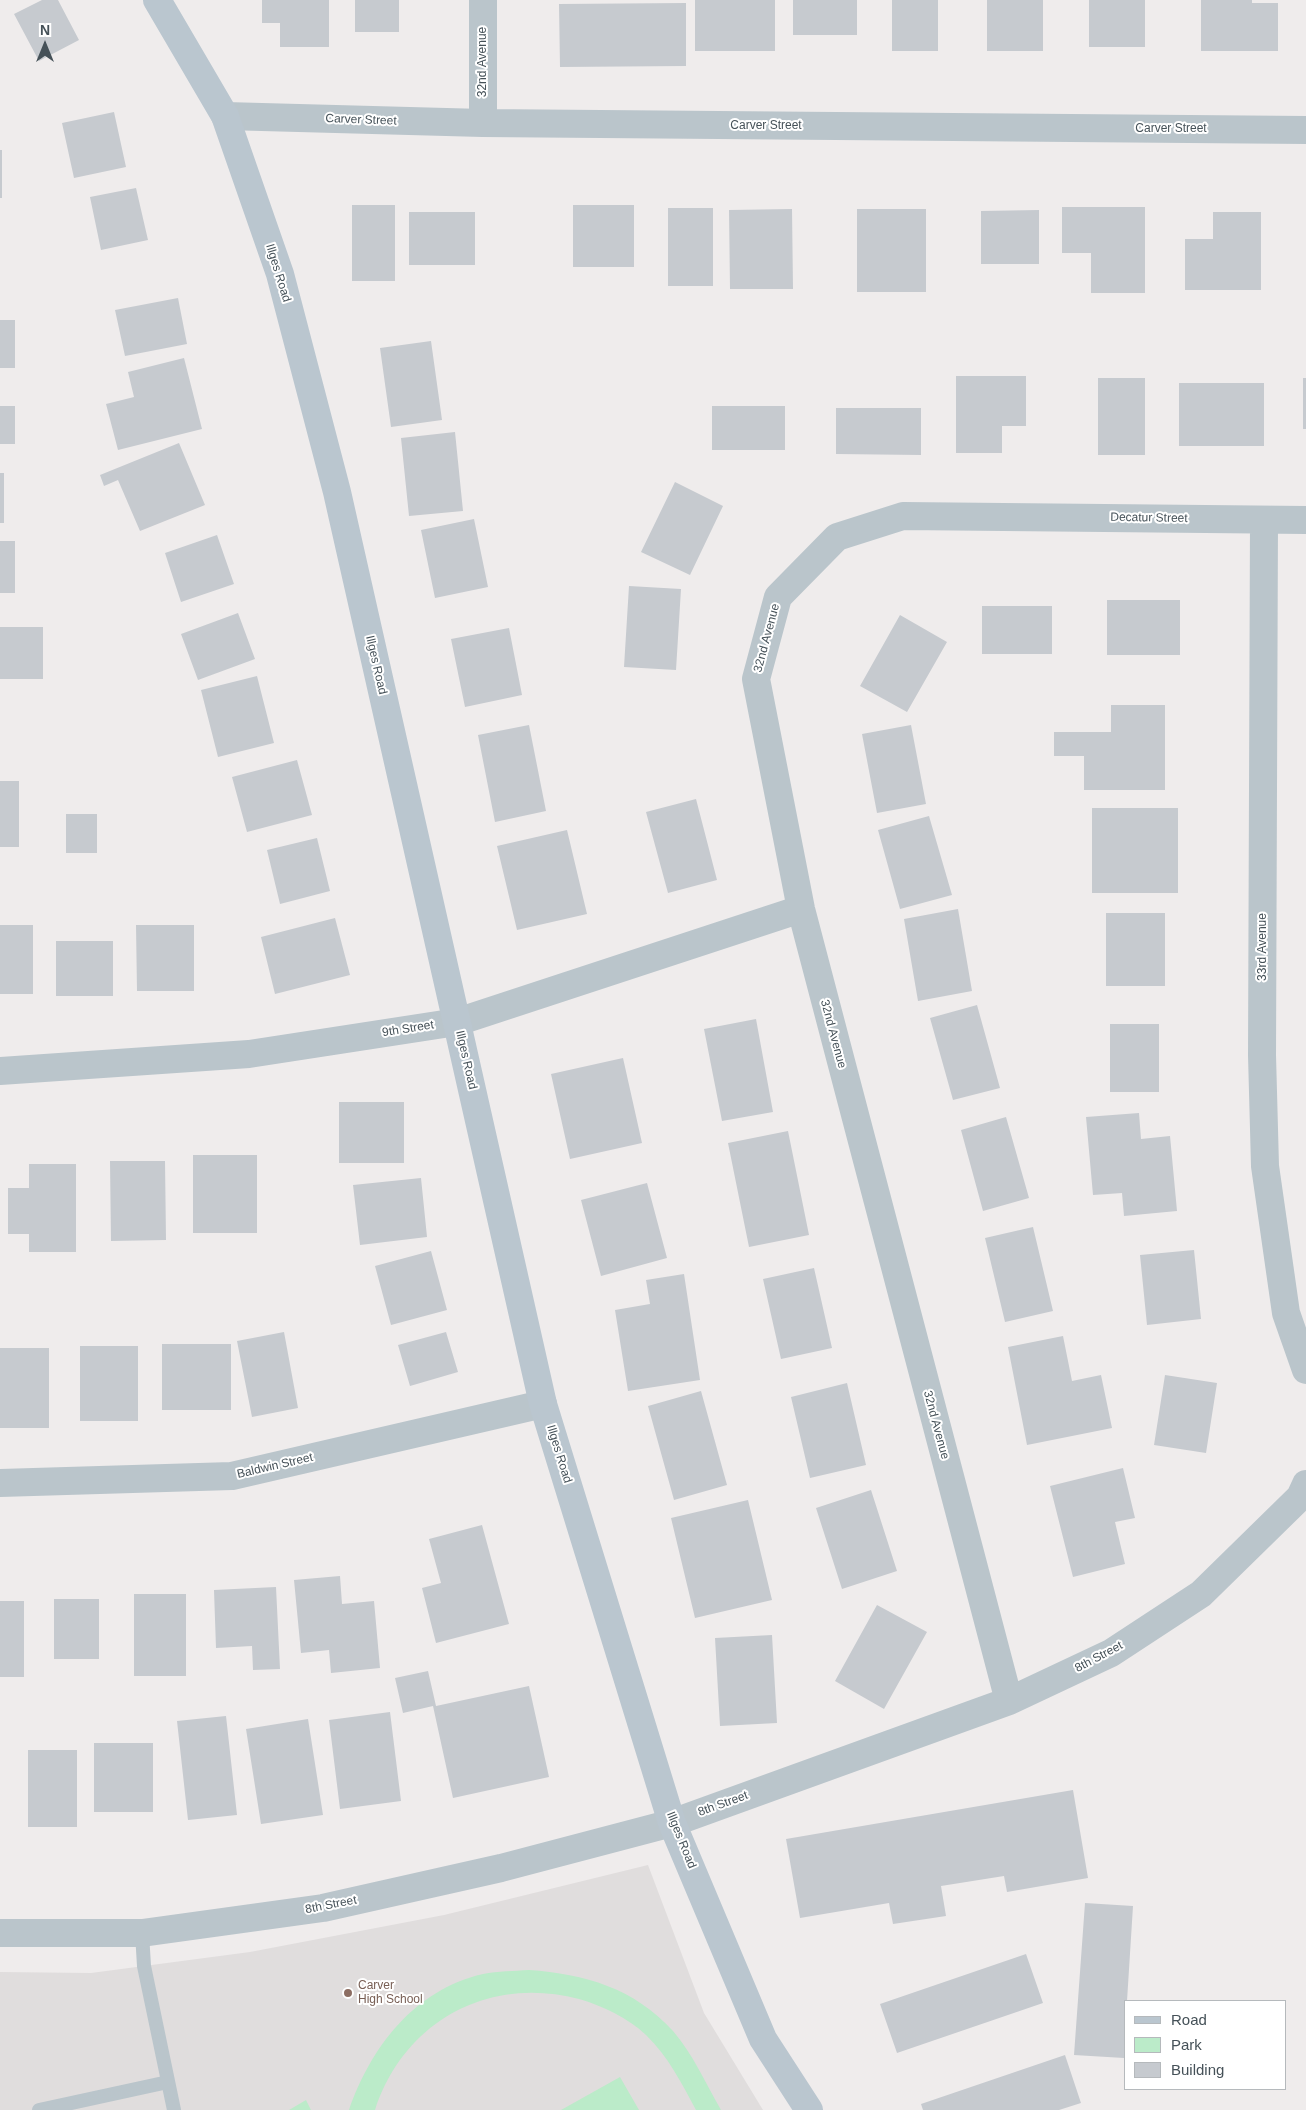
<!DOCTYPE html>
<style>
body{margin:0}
#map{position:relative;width:1306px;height:2110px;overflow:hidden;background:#efecec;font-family:Arial,sans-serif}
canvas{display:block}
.legend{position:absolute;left:1124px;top:2000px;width:162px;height:90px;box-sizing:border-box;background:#fff;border:1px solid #b5b9bc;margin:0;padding:6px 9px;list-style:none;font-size:15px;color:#455158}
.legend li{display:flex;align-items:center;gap:10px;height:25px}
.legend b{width:25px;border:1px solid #b5b9bc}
.north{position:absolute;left:20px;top:20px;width:50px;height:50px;-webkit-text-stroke:4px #fff;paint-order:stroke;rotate:0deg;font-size:14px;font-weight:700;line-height:20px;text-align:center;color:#455158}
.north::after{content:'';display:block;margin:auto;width:18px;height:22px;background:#455158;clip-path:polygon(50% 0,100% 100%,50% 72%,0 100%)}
</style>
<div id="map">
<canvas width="1306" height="2110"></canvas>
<ul class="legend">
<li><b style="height:6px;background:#bac6cf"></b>Road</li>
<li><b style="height:14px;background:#bbebc9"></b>Park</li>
<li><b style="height:14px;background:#c6cacf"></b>Building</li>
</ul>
<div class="north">N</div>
</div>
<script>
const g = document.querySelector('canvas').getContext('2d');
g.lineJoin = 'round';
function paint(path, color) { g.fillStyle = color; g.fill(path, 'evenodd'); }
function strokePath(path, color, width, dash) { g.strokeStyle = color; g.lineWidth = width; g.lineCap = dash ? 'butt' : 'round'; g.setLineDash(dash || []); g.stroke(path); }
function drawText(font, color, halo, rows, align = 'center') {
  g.font = font + ' Arial,sans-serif'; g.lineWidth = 4; g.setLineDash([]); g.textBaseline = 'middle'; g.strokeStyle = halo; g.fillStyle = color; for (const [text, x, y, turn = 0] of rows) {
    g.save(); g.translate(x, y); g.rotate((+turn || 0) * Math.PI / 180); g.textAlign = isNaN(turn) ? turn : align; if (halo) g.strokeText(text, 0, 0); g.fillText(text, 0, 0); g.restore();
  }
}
paint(new Path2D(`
 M648 1865 704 2013 763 2110H0V1972L91 1973 250 1952 444 1915Z`), '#e0dddd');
paint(new Path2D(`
 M529 1970C585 1974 634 1988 673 2031 693 2054 706 2084 721 2110H696C682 2084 668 2056 646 2035 628 2018 603 2006 579 1999 489 1975 404 2021 375 2110H349C371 2047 414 1990 483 1974 498 1971 514 1971 529 1970Z
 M620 2077 639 2110H561Z
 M306 2100 311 2110H289Z`), '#bbebc9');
paint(new Path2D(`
 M42 0H58L79 40 39 61 14 14Z
 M262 0H329V47H280V23H262Z
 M355 0H399V32H355Z
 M695 0H775V51H695Z
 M793 0H857V35H793Z
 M892 0H938V51H892Z
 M987 0H1043V51H987Z
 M1089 0H1145V47H1089Z
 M1201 0H1252V3H1278V51H1201Z
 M686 3V66L560 67 559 4Z
 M114 112 126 167 74 178 62 123Z
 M0 150H2V198H0Z
 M136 188 148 240 101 250 90 197Z
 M352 205H395V281H352Z
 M573 205H634V267H573Z
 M1062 207H1145V293H1091V253H1062Z
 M668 208H713V286H668Z
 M792 209 793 289H730L729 210Z
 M857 209H926V292H857Z
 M1039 210V264H981V211Z
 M409 212H475V265H409Z
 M1213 212H1261V290H1185V239H1213Z
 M178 298 187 344 125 356 115 310Z
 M0 320H15V368H0Z
 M431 341 442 420 391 427 380 348Z
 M184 358 202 429 118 450 106 404 134 397 128 372Z
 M956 376H1026V426H1002V453H956Z
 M1098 378H1145V455H1098Z
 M1303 378H1306V429H1303Z
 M1179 383H1264V446H1179Z
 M0 406H15V444H0Z
 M712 406H785V450H712Z
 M836 408H921V455L836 454Z
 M455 432 463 511 409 516 401 438Z
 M179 443 205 505 140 531 118 480 104 486 100 475Z
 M0 473H4V523H0Z
 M675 482 723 506 690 575 641 552Z
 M474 519 488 587 435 598 421 530Z
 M217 535 234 584 181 602 165 553Z
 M0 541H15V593H0Z
 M629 586 681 589 676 670 624 667Z
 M1107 600H1180V655H1107Z
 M982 606H1052V654H982Z
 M238 613 255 659 198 680 181 634Z
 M900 615 947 642 907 712 860 686Z
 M0 627H43V679H0Z
 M509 628 522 695 465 707 451 639Z
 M257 676 274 743 218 757 201 690Z
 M1111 705H1165V790H1084V756H1054V732H1111Z
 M529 725 546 811 495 822 478 735Z
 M911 725 926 804 877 813 862 734Z
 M297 760 312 815 247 832 232 777Z
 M0 781H19V847H0Z
 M696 799 717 880 668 893 646 812Z
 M1092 808H1178V893H1092Z
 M66 814H97V853H66Z
 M929 816 952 895 900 909 878 830Z
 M567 830 587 914 517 930 497 846Z
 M317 838 330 891 280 904 267 850Z
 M958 909 972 991 918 1001 904 919Z
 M1106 913H1165V986H1106Z
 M335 918 350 975 275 994 261 937Z
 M0 925H33V994H0Z
 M136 925H194V991H137Z
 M56 941H113V996H56Z
 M977 1005 1000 1088 953 1100 930 1018Z
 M756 1019 773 1112 722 1121 704 1029Z
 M1110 1024H1159V1092H1110Z
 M623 1058 642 1143 570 1159 551 1074Z
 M339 1102H404V1163H339Z
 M1139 1113 1141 1139 1170 1136 1177 1211 1124 1216 1122 1193 1093 1195 1086 1117Z
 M1006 1117 1029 1198 983 1211 961 1130Z
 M788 1131 809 1235 749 1247 728 1143Z
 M193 1155H257V1233H193Z
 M110 1161H165L166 1240 111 1241Z
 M29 1164H76V1252H29V1234H8V1188H29Z
 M421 1178 427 1237 360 1245 353 1185Z
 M647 1183 667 1258 601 1276 581 1200Z
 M1033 1227 1053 1311 1005 1322 985 1238Z
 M1194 1250 1201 1319 1147 1325 1140 1255Z
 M431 1251 447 1310 391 1325 375 1266Z
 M814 1268 832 1348 781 1359 763 1279Z
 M684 1274 700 1380 628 1391 615 1310 650 1304 646 1280Z
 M284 1332 298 1408 252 1417 237 1341Z
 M446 1332 458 1372 410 1386 398 1345Z
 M1063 1336 1072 1381 1101 1375 1112 1428 1027 1445 1008 1347Z
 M162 1344H231V1410H162Z
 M80 1346H138V1421H80Z
 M0 1348H49V1428H0Z
 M1165 1375 1217 1383 1206 1453 1154 1445Z
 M847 1383 866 1465 810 1478 791 1397Z
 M701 1391 727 1485 674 1500 648 1406Z
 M1123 1468 1135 1518 1115 1522 1125 1564 1073 1577 1050 1486Z
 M871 1490 897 1571 842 1589 816 1508Z
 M748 1500 772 1600 695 1618 671 1518Z
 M482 1525 509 1624 436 1643 422 1588 441 1583 429 1539Z
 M340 1576 342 1604 374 1601 380 1668 331 1673 329 1650 301 1653 294 1580Z
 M276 1587 280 1669 253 1670 252 1646 216 1648 214 1590Z
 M134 1594H186V1676H134Z
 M54 1599H99V1659H54Z
 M0 1601H24V1677H0Z
 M877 1605 927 1632 884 1709 835 1681Z
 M772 1635 777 1723 720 1726 715 1638Z
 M428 1671 436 1706 529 1686 549 1777 453 1798 433 1706 403 1713 395 1678Z
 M390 1712 401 1801 340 1809 329 1720Z
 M226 1716 237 1815 188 1820 177 1721Z
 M308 1719 323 1815 261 1824 246 1729Z
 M94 1743H153V1812H94Z
 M28 1750H77V1827H28Z
 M1073 1790 1088 1878 1007 1892 1004 1876 941 1886 946 1916 893 1924 889 1903 800 1918 786 1839Z
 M1085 1903 1133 1906 1127 2001H1125L1124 2058 1074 2055Z
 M1026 1954 1043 2003 897 2053 880 2004Z
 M1065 2055 1081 2103 1059 2110H923L921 2104Z`), '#c6cacf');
strokePath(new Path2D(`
 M142 1933 144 1966 174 2110
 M39 2110 168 2082`), '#bac5cb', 14);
strokePath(new Path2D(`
 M225 116 483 123 1306 130
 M483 123V0
 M1264 520 1262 1055 1265 1166 1286 1313 1306 1370
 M0 1071 249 1054 457 1022 801 909
 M0 1483 232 1476 543 1404
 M1009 1701 801 909 756 679 778 597 837 537 903 516 1306 520
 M0 1933H142L323 1908 501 1868 672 1823 1009 1701 1111 1653 1201 1594 1300 1497 1306 1484`), '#bac5cb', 28);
strokePath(new Path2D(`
 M157 0 225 116 280 274 337 492 543 1404 672 1823 763 2039 809 2110`), '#bac6cf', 28);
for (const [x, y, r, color] of [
 [348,1993,5,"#8d6e63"]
]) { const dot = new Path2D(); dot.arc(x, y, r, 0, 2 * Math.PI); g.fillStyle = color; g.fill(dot); strokePath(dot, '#fff', 2); }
drawText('12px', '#455158', '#fff', [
 ["32nd Avenue",483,62,-90],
 ["Carver Street",361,120,2],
 ["Carver Street",766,126],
 ["Carver Street",1171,129],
 ["Illges Road",278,273,73],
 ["Decatur Street",1149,518,1],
 ["32nd Avenue",767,638,-75],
 ["Illges Road",376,665,77],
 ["33rd Avenue",1263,947,-90],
 ["9th Street",408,1029,-9],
 ["32nd Avenue",833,1034,75],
 ["Illges Road",466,1060,77],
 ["32nd Avenue",936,1425,75],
 ["Illges Road",559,1454,73],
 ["Baldwin Street",275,1466,-13],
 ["8th Street",1099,1657,-28],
 ["8th Street",723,1804,-20],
 ["Illges Road",681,1840,68],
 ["8th Street",331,1905,-11]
]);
drawText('12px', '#785e54', '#fff', [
 ["Carver",358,1986],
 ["High School",358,2000]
], 'left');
</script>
